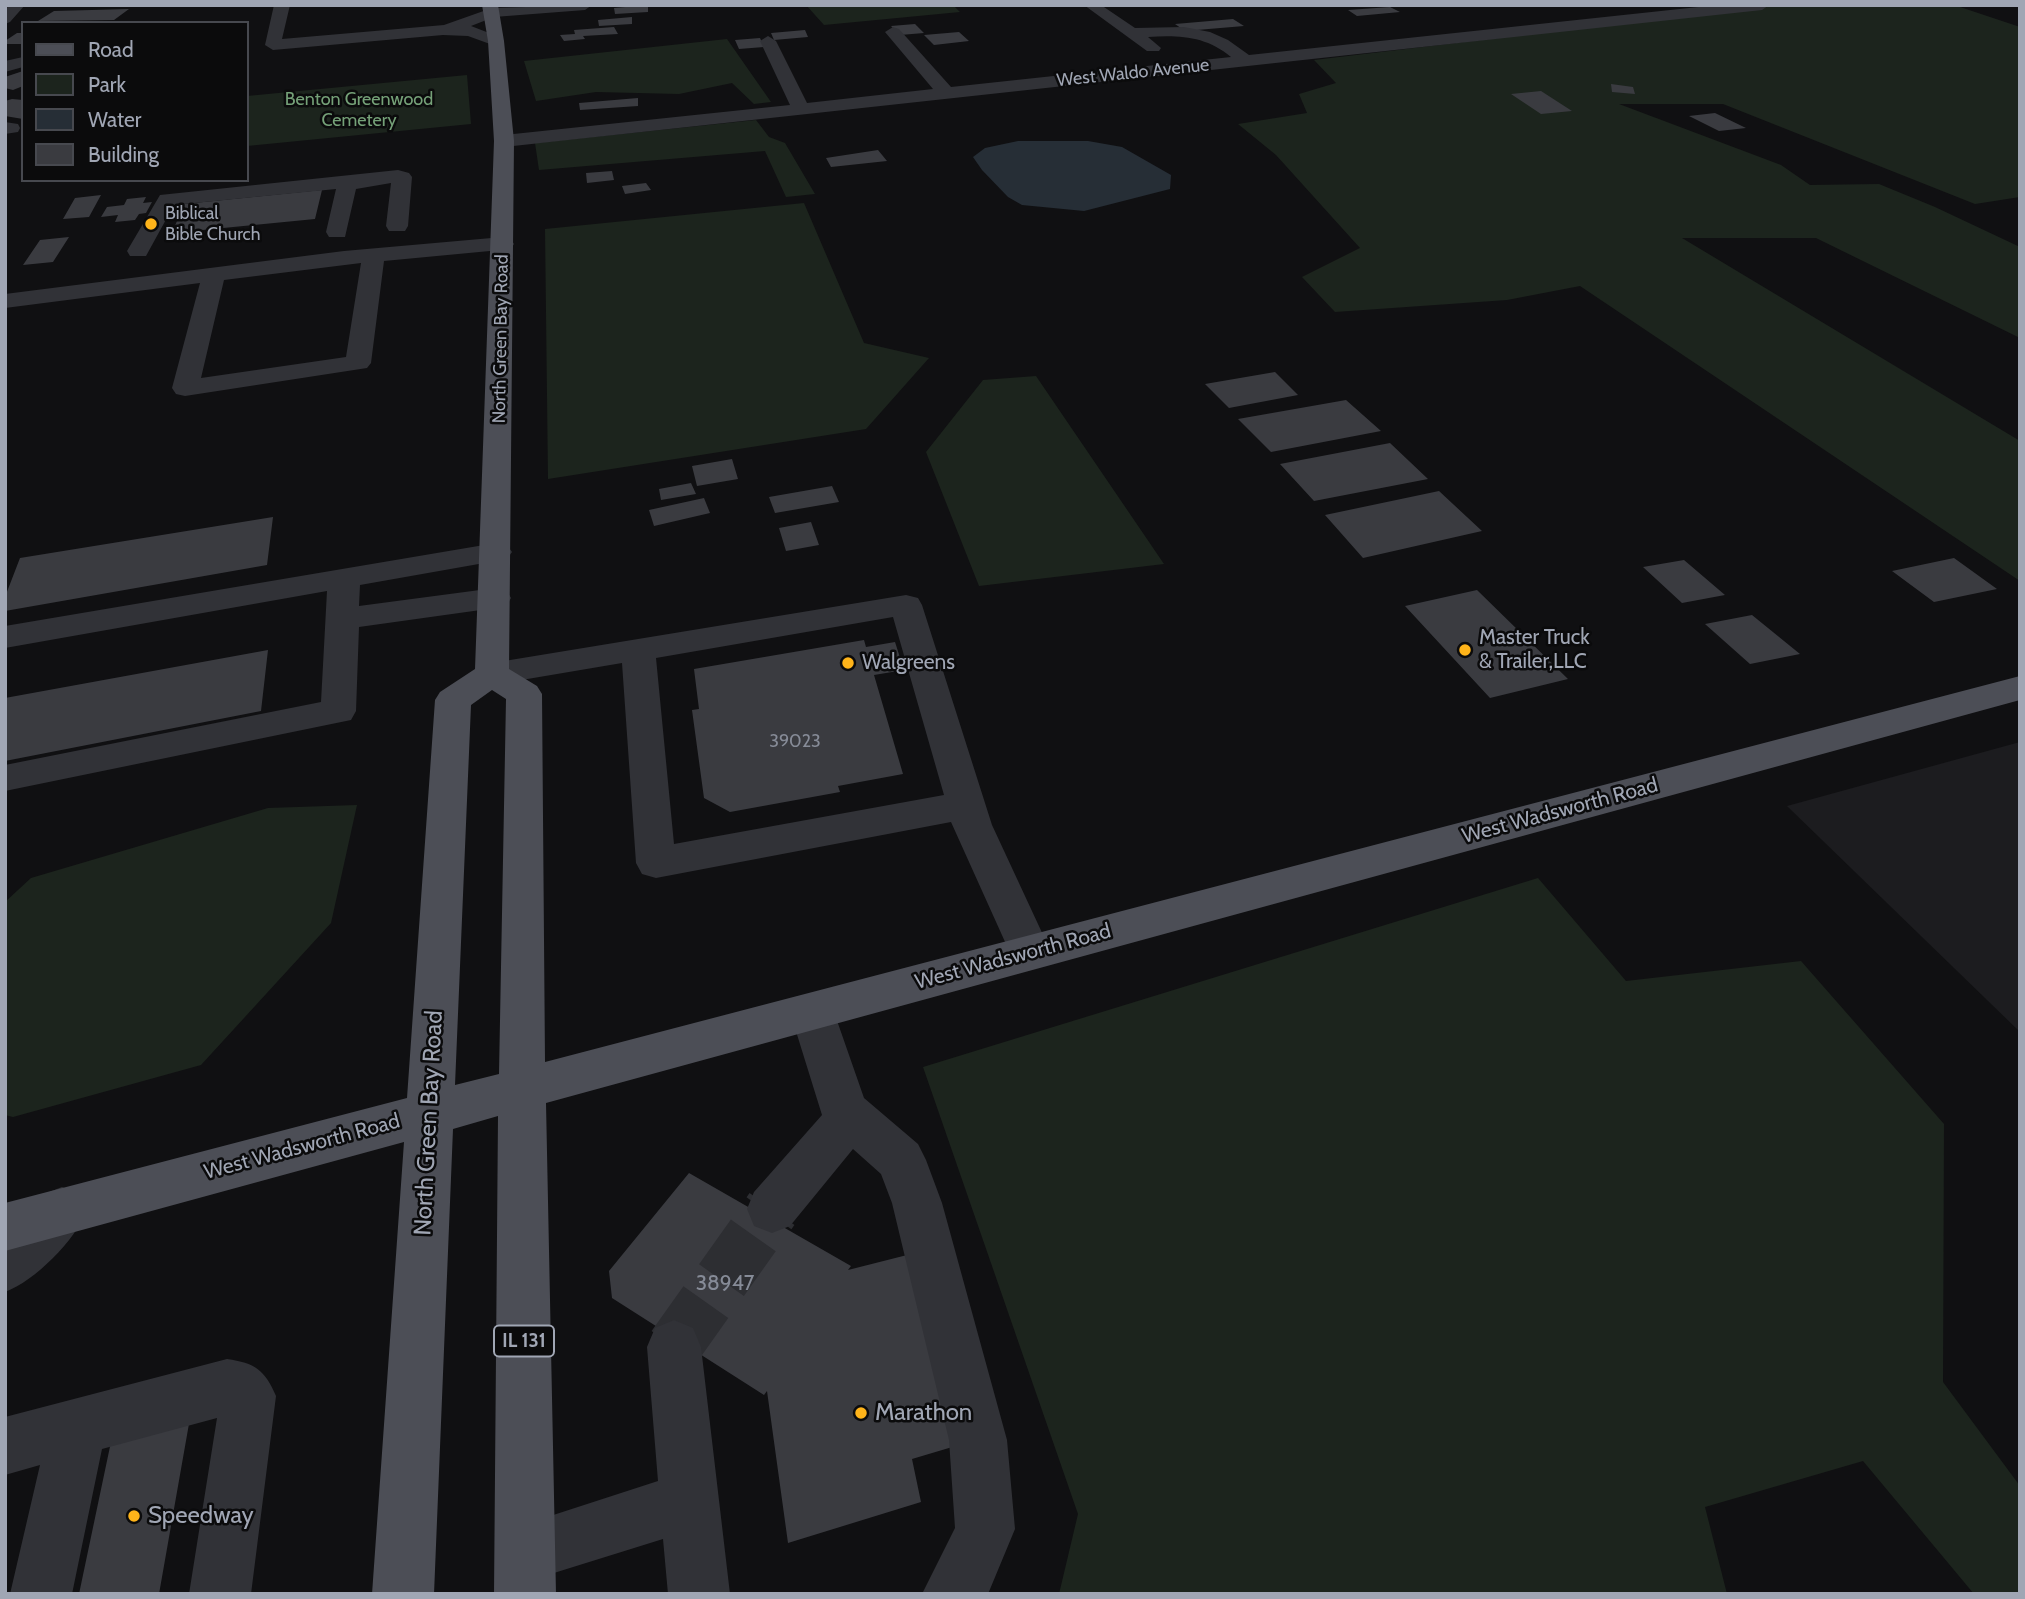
<!DOCTYPE html>
<style>
body{margin:0}
#map{position:relative;width:2025px;height:1599px;overflow:hidden;background:#101012;font-family:Cabin,sans-serif}
canvas{display:block}
.frame{position:absolute;inset:0;border:7px solid #a0a6b4;pointer-events:none}
.legend{position:absolute;left:21px;top:21px;width:228px;height:161px;box-sizing:border-box;background:#0b0b0c;border:2px solid #47494f;margin:0;padding:9px 12px;list-style:none;font-size:21px;color:#a0a6b4}
.legend li{display:flex;align-items:center;gap:14px;height:35px}
.legend b{width:35px;border:2px solid #47494f}
</style>
<div id="map">
<canvas width="2025" height="1599"></canvas>
<div class="frame"></div>
<ul class="legend">
<li><b style="height:9px;background:#4c4e56"></b>Road</li>
<li><b style="height:19px;background:#1c241d"></b>Park</li>
<li><b style="height:19px;background:#262e36"></b>Water</li>
<li><b style="height:19px;background:#3a3b40"></b>Building</li>
</ul>
</div>
<script>
const g = document.querySelector('canvas').getContext('2d');
g.lineJoin = 'round';
function paint(path, color) { g.fillStyle = color; g.fill(path, 'evenodd'); }
function strokePath(path, color, width, dash) { g.strokeStyle = color; g.lineWidth = width; g.lineCap = dash ? 'butt' : 'round'; g.setLineDash(dash || []); g.stroke(path); }
function drawText(font, color, halo, rows, align = 'center') {
  g.font = font + ' Cabin,sans-serif'; g.lineWidth = 5; g.setLineDash([]); g.textBaseline = 'middle'; g.strokeStyle = halo; g.fillStyle = color; for (const [text, x, y, turn = 0] of rows) {
    g.save(); g.translate(x, y); g.rotate((+turn || 0) * Math.PI / 180); g.textAlign = isNaN(turn) ? turn : align; if (halo) g.strokeText(text, 0, 0); g.fillText(text, 0, 0); g.restore();
  }
}
paint(new Path2D(`
 M2020 742V1032L1787 806Z`), '#1c1c1f');
paint(new Path2D(`
 M806 5H953L960 12 824 25Z
 M1774 5H1954L2020 27V197L1975 204 1723 104H1619L1781 165 1810 185 1879 184 1935 207 2020 247V338L1816 238H1682L2020 441V581L1580 286 1507 300 1335 312 1302 277 1360 248 1276 155 1238 124 1307 113 1299 94 1336 83 1314 60Z
 M727 39 771 102 754 104 732 83 679 94 596 92 536 101 524 61Z
 M467 75 471 124 247 146V96Z
 M756 120 769 137 785 143 815 194 786 197 765 151 539 170 535 143Z
 M804 203 864 343 929 358 866 429 548 479 545 229Z
 M1036 376 1164 564 979 586 926 452 983 380Z
 M357 805 331 923 201 1065 13 1117 5 1115V902L31 878 268 808Z
 M1538 878 1626 981 1801 961 1944 1124 1943 1382 2020 1486V1594H1974L1863 1461 1705 1507 1727 1594H1059L1078 1514 923 1067Z`), '#1c241d');
paint(new Path2D(`
 M1018 141H1088L1122 147 1171 175 1170 189 1084 211 1022 205 1008 197 982 170 973 157 985 148Z`), '#262e36');
paint(new Path2D(`
 M648 5V12L615 14 614 8Z
 M1390 7 1400 12 1357 16 1348 10Z
 M129 9 114 20 38 21 54 11Z
 M632 17V24L599 26 598 20Z
 M1233 19 1244 26 1185 31 1175 24Z
 M915 24 924 33 900 35 891 26Z
 M614 27 618 34 583 36 585 39 564 41 560 35 575 34 574 30Z
 M805 30 808 37 774 40 771 33Z
 M959 32 969 41 934 45 924 35Z
 M17 33H23V44H5V41Z
 M760 38 764 47 739 49 735 40Z
 M23 71V86L13 90 5 88V77Z
 M1611 84 1633 87 1635 94 1612 92Z
 M1541 91 1572 111 1541 114 1511 94Z
 M638 98V106L580 110 579 103Z
 M12 99 23 100V119L5 116V101Z
 M1715 113 1746 128 1719 131 1689 116Z
 M878 150 887 161 831 167 826 158Z
 M612 171 614 180 587 183 586 173Z
 M646 183 651 190 625 194 622 186Z
 M322 190 315 219 172 233 184 204Z
 M101 195 89 217 63 219 75 198Z
 M146 197 143 203 152 202 146 213 139 214 135 220 115 222 118 215 101 217 107 207 124 205 127 199Z
 M69 237 53 262 23 265 40 240Z
 M1275 372 1298 395 1229 408 1205 384Z
 M1346 400 1381 431 1271 452 1238 419Z
 M1390 443 1428 479 1314 501 1280 464Z
 M732 459 738 479 697 486 692 466Z
 M691 483 696 494 661 500 659 489Z
 M832 486 839 502 775 513 769 497Z
 M1439 491 1482 531 1363 558 1325 515Z
 M704 498 710 513 654 526 649 510Z
 M273 517 267 565 5 611V597L20 558Z
 M811 522 819 545 786 551 779 528Z
 M1954 558 1997 589 1934 602 1892 571Z
 M1684 560 1725 595 1682 603 1643 567Z
 M1477 590 1568 679 1490 698 1405 606Z
 M1752 615 1800 654 1750 664 1705 624Z
 M864 640 866 647 895 642 904 670 874 675 903 774 838 786 840 792 730 812 704 798 692 710 699 709 694 669Z
 M268 650 261 711 5 761V698Z
 M689 1173 851 1266 848 1270 915 1253 959 1445 912 1459 921 1502 788 1543 767 1391 764 1395 612 1298 609 1271Z
 M190 1418 159 1594H79L112 1437Z`), '#3a3b40');
strokePath(new Path2D(`
 M674 1347 772 1209`), '#2d2e32', 55, [55, 27]);
paint(new Path2D(`
 M9 5H25L10 22 5 24V10Z
 M274 5H290L282 39 444 25 492 8 592 5 585 10 494 17 471 26 502 38 504 41 502 44H490L468 36 443 35 273 50 265 45Z
 M1084 5H1101L1135 28 1184 27 1210 32 1228 40 1249 55 1717 5H1769L1762 10 504 147 494 141 504 135 790 105 760 41 768 36 776 41 807 103 933 89 885 32 893 27 899 29 951 87 1231 57C1206 36 1179 35 1148 37L1161 48 1159 51H1147Z
 M23 57V67L5 72V61Z
 M5 122 18 124 20 128 18 132 5 134Z
 M398 170 409 173 412 177 408 226 405 231H389L386 226 391 183 356 189 345 237H329L326 232 336 189 174 205 146 256H130L127 251 160 195Z
 M503 237 511 239 514 244 511 249 384 261 371 363 367 368 185 396 176 394 172 388 200 283 5 308V294L344 251ZM361 263 346 357 201 378 224 280Z
 M496 543 507 545 512 552 507 559 360 585 359 606 495 588 507 591 511 598 507 605 495 608 359 627 356 711 351 720 5 791V765L321 702 327 591 5 648V626Z
 M906 595 918 598 922 605 992 825 1051 952 1045 964 1030 969 1015 964 951 822 656 878 642 874 636 863 622 663 492 685 480 682 475 674 480 666 492 663ZM893 617 944 795 674 844 656 658Z
 M812 993 828 999 834 1012 864 1098 918 1144 926 1160 942 1203 1007 1440 1015 1529 988 1594H922L955 1528 949 1440 892 1203 881 1174 853 1149 790 1226 772 1233 754 1226 747 1209 754 1192 822 1115 790 1012 796 999Z
 M62 1187 80 1194 87 1211C75 1240 35 1281 5 1292V1231L44 1194Z
 M674 1320 693 1328 701 1347 730 1594H668L663 1539 525 1582 504 1573 495 1552 504 1531 658 1481 647 1347 655 1328Z
 M227 1359C255 1363 265 1370 276 1396L251 1594H189L217 1418 102 1449 72 1594H10L40 1465 5 1475V1417Z`), '#313237');
paint(new Path2D(`
 M482 5H498L504 41 514 141 509 669 537 686 542 694 545 1062 2020 676V700L546 1103 556 1594H494L498 1116 453 1129 434 1594H372L404 1142 5 1251V1203L407 1098 435 700 440 692 475 669 494 141 488 41ZM492 690 506 699 499 1074 455 1085 471 705Z`), '#4c4e56');
for (const [x, y, r, color] of [
 [151,224,7,"#ffb41a"],
 [1465,650,7,"#ffb41a"],
 [848,663,7,"#ffb41a"],
 [861,1413,7,"#ffb41a"],
 [134,1516,7,"#ffb41a"]
]) { const dot = new Path2D(); dot.arc(x, y, r, 0, 2 * Math.PI); g.fillStyle = color; g.fill(dot); strokePath(dot, '#0b0b0c', 2.5); }
drawText('18px', '#a0a6b4', '#0b0b0c', [
 ["West Waldo Avenue",1133,73,-6],
 ["North Green Bay Road",501,339,-89]
]);
drawText('18px', '#75a178', '#0b0b0c', [
 ["Benton Greenwood",359,100],
 ["Cemetery",359,121]
]);
drawText('18px', '#a0a6b4', '#0b0b0c', [
 ["Biblical",165,214],
 ["Bible Church",165,235]
], 'left');
drawText('18px', '#868b97', null, [
 ["39023",795,742]
]);
for (const [x, y, w] of [
 [524,1341,60]
]) { const box = new Path2D(); box.roundRect(x - w / 2, y - 15.5, w, 31, 5); g.fillStyle = '#0b0b0c'; g.fill(box); strokePath(box, '#a0a6b4', 2); }
drawText('bold 19px', '#a0a6b4', null, [
 ["IL 131",524,1341]
]);
drawText('21px', '#a0a6b4', '#0b0b0c', [
 ["Master Truck",1479,638],
 ["& Trailer,LLC",1479,662],
 ["Walgreens",862,663]
], 'left');
drawText('21px', '#a0a6b4', '#0b0b0c', [
 ["West Wadsworth Road",1560,811,-15],
 ["West Wadsworth Road",1013,957,-15],
 ["West Wadsworth Road",302,1147,-15]
]);
drawText('21px', '#868b97', null, [
 ["38947",725,1284]
]);
drawText('24px', '#a0a6b4', '#0b0b0c', [
 ["North Green Bay Road",429,1123,-87]
]);
drawText('24px', '#a0a6b4', '#0b0b0c', [
 ["Marathon",875,1413],
 ["Speedway",148,1516]
], 'left');
</script>
